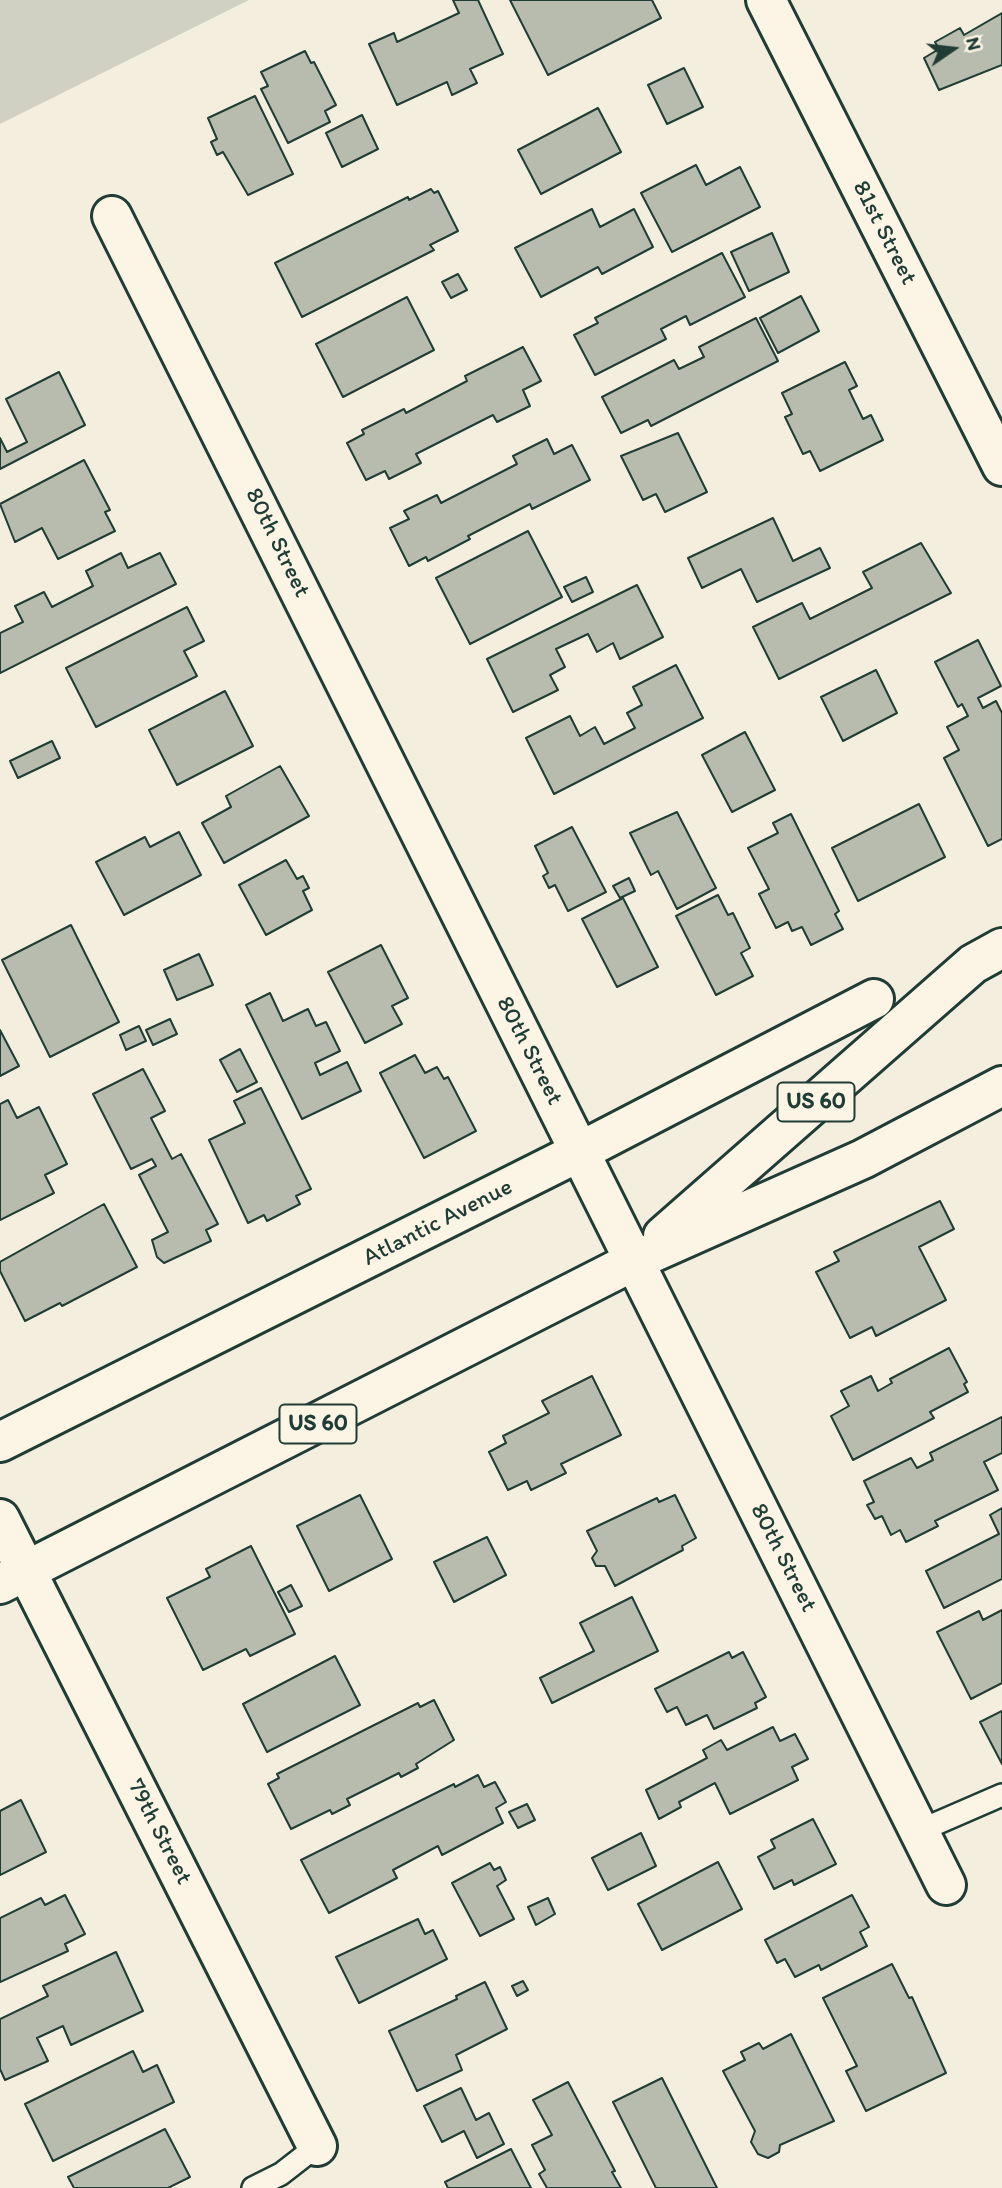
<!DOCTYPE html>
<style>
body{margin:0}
#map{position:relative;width:1002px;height:2188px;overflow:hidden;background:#f3eede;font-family:Itim,sans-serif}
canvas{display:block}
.north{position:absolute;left:918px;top:14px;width:70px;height:70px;-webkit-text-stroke:5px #fcf5e5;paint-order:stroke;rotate:76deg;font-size:19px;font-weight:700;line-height:28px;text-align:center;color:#1f3d34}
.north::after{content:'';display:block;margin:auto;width:24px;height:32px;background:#1f3d34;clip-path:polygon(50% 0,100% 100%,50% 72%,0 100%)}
</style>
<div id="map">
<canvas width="1002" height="2188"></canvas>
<div class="north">N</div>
</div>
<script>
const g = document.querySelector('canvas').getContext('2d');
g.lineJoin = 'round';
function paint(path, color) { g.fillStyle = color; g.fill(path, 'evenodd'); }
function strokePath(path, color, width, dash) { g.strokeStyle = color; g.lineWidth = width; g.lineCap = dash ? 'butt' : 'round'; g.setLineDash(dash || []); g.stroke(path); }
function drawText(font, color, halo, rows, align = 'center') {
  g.font = font + ' Itim,sans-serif'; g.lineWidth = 5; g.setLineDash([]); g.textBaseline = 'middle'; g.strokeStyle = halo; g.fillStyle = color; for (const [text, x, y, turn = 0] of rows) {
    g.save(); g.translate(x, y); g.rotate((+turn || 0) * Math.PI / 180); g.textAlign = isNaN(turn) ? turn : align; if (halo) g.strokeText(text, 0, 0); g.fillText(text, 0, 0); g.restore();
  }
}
paint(new Path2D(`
 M0 0H249L0 124Z`), '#d0d1c2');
const building = new Path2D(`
 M453 0H478L503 54 470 69 477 83 452 95 447 82 397 105 369 44 394 33 397 42 459 13Z
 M510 0H652L661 18 548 75Z
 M1002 13V65L939 90 924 58 939 49 935 42 960 28 964 35Z
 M305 51 311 63 314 62 336 105 325 111 330 122 288 143 261 89 268 86 261 72Z
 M684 68 703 107 667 124 648 85Z
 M255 96 293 174 248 195 223 152 217 155 211 142 217 139 208 118Z
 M598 108 621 152 541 194 518 150Z
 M362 115 378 149 342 167 326 133Z
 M696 165 706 185 740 167 760 207 672 252 641 193Z
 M431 189 434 193 438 191 458 231 430 245 434 250 302 317 275 263 408 197 409 200Z
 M592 209 600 227 634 209 653 247 602 274 598 267 541 297 515 248Z
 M772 233 789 272 749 291 731 252Z
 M722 253 745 297 690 325 686 316 661 329 666 339 595 375 574 335 598 323 595 318Z
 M458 274 467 290 451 298 442 282Z
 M801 296 819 331 778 353 760 318Z
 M407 297 434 350 343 397 316 344Z
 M756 318 778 361 651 426 648 420 621 433 602 397 674 360 679 369 704 357 699 347Z
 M523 347 541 381 523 390 530 406 497 422 493 415 416 454 421 463 389 479 385 471 366 480 347 443 364 434 362 430 404 409 406 413 467 381 465 376Z
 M845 362 857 386 849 390 863 419 871 415 883 440 820 471 810 451 803 454 785 417 792 414 782 393Z
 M59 372 85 425 0 469V438L7 452 27 442 6 399Z
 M678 433 707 492 665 512 656 494 643 500 621 456Z
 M547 439 554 454 572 445 590 480 532 509 530 504 468 536 470 539 428 561 426 557 409 566 390 528 409 519 404 511 437 495 441 503 517 464 513 456Z
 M84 460 110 510 105 512 115 531 58 559 42 528 15 542 0 504Z
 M773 518 793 561 820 548 830 568 757 602 741 569 702 588 688 558Z
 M528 531 562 597 470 644 436 578Z
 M921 543 951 593 779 679 753 627 802 603 810 619 872 588 863 572Z
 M121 553 128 568 160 553 176 584 0 673V633L23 622 15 606 44 592 52 607 93 586 86 571Z
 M586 577 593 592 572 602 564 587Z
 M637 585 663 637 620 659 613 643 597 652 588 634 556 649 565 667 550 675 558 690 513 712 487 659Z
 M187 607 204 641 184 651 197 676 96 727 66 668Z
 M978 640 1001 686 978 698 983 708 996 701 1002 713V839L988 846 944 758 959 750 947 727 968 716 962 704 958 707 935 662Z
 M676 665 703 718 554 794 526 738 570 716 580 736 595 727 604 744 635 728 627 713 642 705 633 687Z
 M876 670 897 713 843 741 821 697Z
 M225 691 253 746 177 785 149 730Z
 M745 732 775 790 732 812 702 755Z
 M52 741 60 758 18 778 10 761Z
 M280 766 309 816 224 863 202 823 231 807 226 796Z
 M919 804 945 857 858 901 832 848Z
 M677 812 716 888 677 909 658 871 651 875 630 833Z
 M791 814 839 911 835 914 843 929 811 945 802 927 792 931 788 922 776 928 759 894 769 889 748 848 778 833 773 823Z
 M572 827 606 892 568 911 555 885 549 888 543 876 548 873 535 846Z
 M179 832 201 875 124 915 96 862 145 837 150 847Z
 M286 860 297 879 303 876 309 888 303 891 312 910 266 935 239 885Z
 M629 878 635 891 620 898 613 886Z
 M718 895 728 915 733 913 750 948 741 953 753 976 716 995 676 916Z
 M623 898 658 967 617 987 582 919Z
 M71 925 119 1022 50 1057 2 960Z
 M381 945 408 998 392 1006 402 1024 365 1043 328 972Z
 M199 954 213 985 177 1000 164 970Z
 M270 993 283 1021 308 1009 316 1026 326 1022 340 1051 315 1063 320 1075 347 1062 361 1091 302 1119 246 1005Z
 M170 1019 177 1034 153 1045 146 1030Z
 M139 1026 146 1041 126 1050 120 1035Z
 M0 1030 19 1066 0 1076Z
 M240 1049 257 1082 237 1092 220 1060Z
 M415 1055 425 1073 437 1067 444 1079 448 1077 476 1131 424 1158 380 1073Z
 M143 1069 165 1111 151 1118 172 1159 181 1154 218 1224 206 1230 211 1241 164 1263 157 1257 152 1240 168 1232 139 1175 156 1166 152 1159 131 1169 93 1094Z
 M261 1088 311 1189 296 1196 300 1204 267 1221 264 1215 248 1223 209 1140 245 1123 234 1101Z
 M8 1100 17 1118 39 1107 67 1164 45 1175 54 1193 0 1220V1104Z
 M940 1201 954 1229 919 1247 946 1300 876 1336 872 1327 850 1338 816 1272 839 1261 834 1252Z
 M104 1204 137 1267 62 1306 60 1303 25 1321 0 1271V1262Z
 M949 1348 967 1382 964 1384 968 1392 930 1412 934 1418 853 1460 831 1416 849 1406 841 1391 871 1376 878 1391 892 1383 890 1379Z
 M592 1376 621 1435 561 1464 566 1473 531 1490 527 1481 508 1490 489 1452 506 1443 503 1436 549 1413 542 1401Z
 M1002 1417V1453L984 1462 998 1490 935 1521 938 1526 906 1542 900 1530 891 1535 882 1516 875 1519 867 1505 874 1502 864 1481 911 1458 917 1468 933 1460 930 1453Z
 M360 1495 392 1559 329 1591 297 1526Z
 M675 1495 696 1538 682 1546 683 1550 615 1586 605 1566H596L592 1558 597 1551 587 1531 657 1498 659 1502Z
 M1002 1508V1579L944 1608 926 1571 999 1534 990 1515Z
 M487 1537 506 1575 454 1602 434 1562Z
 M251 1546 295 1634 250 1656 246 1649 203 1670 167 1598 210 1577 206 1569Z
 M291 1585 302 1606 289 1612 278 1592Z
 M632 1597 658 1651 552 1703 540 1678 594 1651 580 1623Z
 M1002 1610V1683L971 1699 937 1632 979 1611 983 1620Z
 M729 1652 732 1658 743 1652 766 1697 755 1703 757 1708 714 1729 707 1715 686 1725 677 1707 667 1712 655 1689Z
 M335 1656 360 1705 267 1752 243 1704Z
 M434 1700 454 1740 416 1764 418 1768 401 1777 399 1773 347 1799 350 1805 332 1814 330 1810 291 1829 268 1784 279 1778 277 1774 418 1703 420 1707Z
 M1002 1711V1764L980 1722Z
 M773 1727 780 1741 795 1734 808 1759 792 1767 798 1780 730 1814 715 1783 679 1802 681 1807 659 1819 646 1790 707 1758 703 1750 721 1740 727 1750Z
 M478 1775 484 1787 495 1782 506 1802 496 1808 503 1823 442 1855 438 1846 393 1870 397 1878 329 1913 301 1860 454 1784 455 1787Z
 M21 1800 46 1852 0 1875V1811Z
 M527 1804 535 1820 518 1828 509 1812Z
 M813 1819 836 1864 794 1885 792 1880 774 1889 758 1857 775 1848 771 1840Z
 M641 1833 656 1866 608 1890 592 1858Z
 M718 1862 742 1909 662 1950 638 1904Z
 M490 1863 494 1870 500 1867 506 1880 497 1886 514 1919 480 1936 452 1883Z
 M65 1895 85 1934 65 1944 68 1951 0 1982V1918L41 1898 45 1905Z
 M852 1895 869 1927 860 1932 867 1946 821 1970 819 1965 795 1977 785 1959 777 1963 765 1940Z
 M548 1898 555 1914 536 1925 528 1907Z
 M418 1919 425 1934 433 1930 447 1959 359 2003 336 1957Z
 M116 1952 143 2011 71 2045 63 2026 37 2038 48 2061 5 2080 0 2069V2019L48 1996 43 1986Z
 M892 1964 909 1998 912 1997 946 2073 866 2111 846 2071 857 2066 823 1998Z
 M523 1981 528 1990 517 1996 512 1986Z
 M485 1982 507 2029 456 2055 462 2070 417 2091 389 2031 457 1999 456 1996Z
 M791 2034 834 2121 780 2145 779 2152 768 2158 758 2154 751 2142 755 2131 723 2071 745 2060 741 2052 759 2043 763 2049Z
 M133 2051 143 2072 157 2065 174 2102 53 2161 25 2104Z
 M662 2078 717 2188H656L613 2102Z
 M568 2082 615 2171 612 2172 621 2188H547L539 2174 545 2170 532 2145 552 2135 533 2100Z
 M461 2088 476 2120 489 2113 504 2144 477 2158 464 2131 442 2142 424 2106Z
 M165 2129 190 2177 168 2188H74L68 2177Z
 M511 2149 531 2188H448L445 2182Z`);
paint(building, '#b8bcae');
strokePath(building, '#1f3d34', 2);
const lane = new Path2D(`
 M919 1831 1002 1795
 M253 2188 281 2174 317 2146`);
const street = new Path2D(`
 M766 0 1002 466
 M112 216 946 1885
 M0 1442 579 1152 874 999
 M0 1519 317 2146`);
const highway = new Path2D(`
 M663 1236 973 964 1002 948
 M0 1584 634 1261 863 1159 1002 1086`);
strokePath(lane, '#1f3d34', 26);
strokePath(street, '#1f3d34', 44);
strokePath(highway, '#1f3d34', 44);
strokePath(lane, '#fcf5e5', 21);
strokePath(street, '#fcf5e5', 38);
strokePath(highway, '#fcf5e5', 38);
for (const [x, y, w] of [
 [816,1102,77],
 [318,1424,77]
]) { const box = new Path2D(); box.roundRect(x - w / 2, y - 19.5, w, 39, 5); g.fillStyle = '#fcf5e5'; g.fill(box); strokePath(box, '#1f3d34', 2); }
drawText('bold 23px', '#1f3d34', null, [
 ["US 60",816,1102],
 ["US 60",318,1424]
]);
drawText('24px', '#1f3d34', '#fcf5e5', [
 ["81st Street",884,233,63],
 ["80th Street",277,543,64],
 ["80th Street",529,1051,63],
 ["Atlantic Avenue",438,1223,-27],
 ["80th Street",783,1558,63],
 ["79th Street",159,1832,63]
]);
</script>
